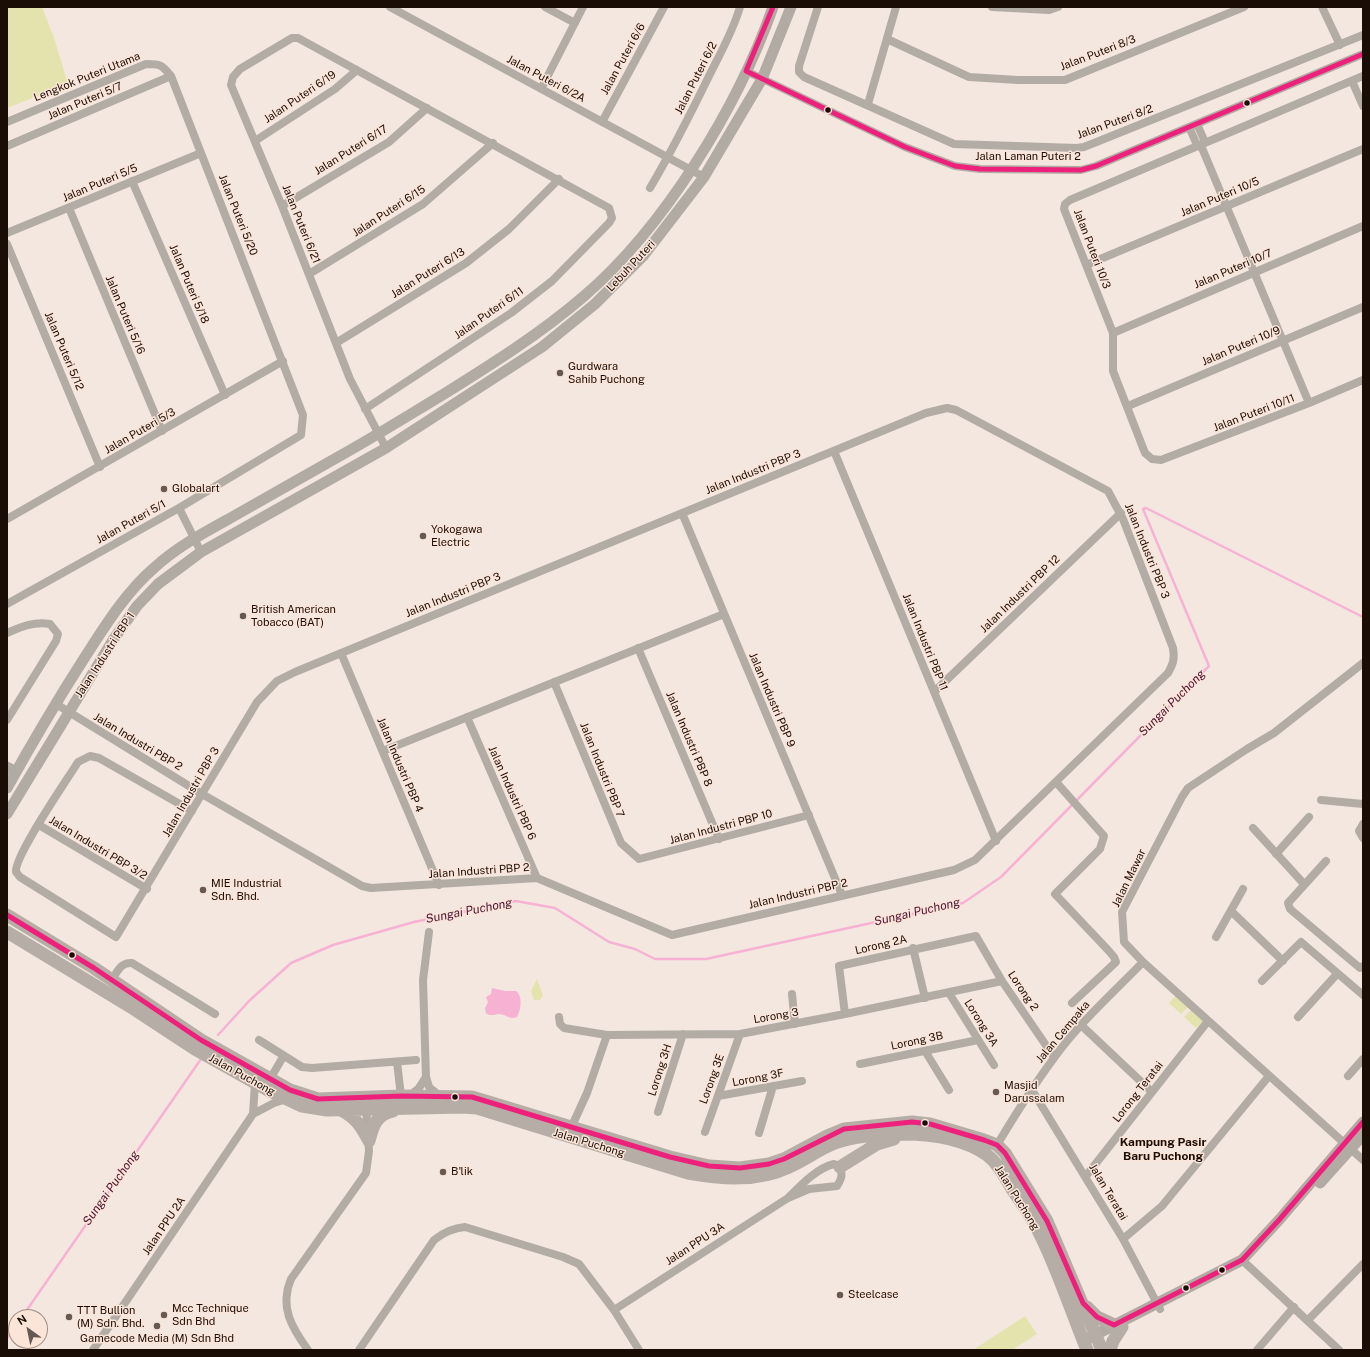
<!DOCTYPE html>
<style>
body{margin:0}
#map{position:relative;width:1370px;height:1357px;overflow:hidden;background:#f3e7e0;font-family:"Public Sans",sans-serif}
canvas{display:block}
.frame{position:absolute;inset:0;border:8px solid #190d06;pointer-events:none}
.north{position:absolute;left:8px;top:1309px;width:40px;height:40px;box-sizing:border-box;background:#fbe4d8;border:1px solid #a18e84;border-radius:50%;rotate:327deg;font-size:11px;font-weight:700;line-height:16px;text-align:center;color:#190d06}
.north::after{content:'';display:block;margin:auto;width:14px;height:18px;background:#655952;clip-path:polygon(50% 0,100% 100%,50% 72%,0 100%)}
</style>
<div id="map">
<canvas width="1370" height="1357"></canvas>
<div class="frame"></div>
<div class="north">N</div>
</div>
<script>
const g = document.querySelector('canvas').getContext('2d');
g.lineJoin = 'round';
function paint(path, color) { g.fillStyle = color; g.fill(path, 'evenodd'); }
function strokePath(path, color, width, dash) { g.strokeStyle = color; g.lineWidth = width; g.lineCap = dash ? 'butt' : 'round'; g.setLineDash(dash || []); g.stroke(path); }
function drawText(font, color, halo, rows, align = 'center') {
  g.font = font + ' "Public Sans",sans-serif'; g.lineWidth = 3; g.setLineDash([]); g.textBaseline = 'middle'; g.strokeStyle = halo; g.fillStyle = color; for (const [text, x, y, turn = 0] of rows) {
    g.save(); g.translate(x, y); g.rotate((+turn || 0) * Math.PI / 180); g.textAlign = isNaN(turn) ? turn : align; if (halo) g.strokeText(text, 0, 0); g.fillText(text, 0, 0); g.restore();
  }
}
paint(new Path2D(`
 M7 7H42L54 38 68 84 7 108Z
 M537 979 543 995 540 1000H534L531 991Z
 M1176 995 1188 1007 1181 1014 1169 1003Z
 M1191 1010 1203 1021 1196 1028 1184 1017Z
 M1025 1316 1037 1334 1012 1350H973Z`), '#e4e3ae');
paint(new Path2D(`
 M492 988 505 991H516C523 996 521 1010 517 1017 510 1020 507 1015 500 1014 494 1014 491 1017 486 1013L485 1008 488 1002 486 997 491 994Z`), '#f7b2d3');
strokePath(new Path2D(`
 M218 1035 249 1001 291 963 333 945 414 922 516 901 555 908 609 942 635 949 655 959H706L963 903 1001 877 1209 666 1143 509 1146 508 1363 617
 M22 1317 201 1059
 M7 1338 16 1325`), '#f7b2d3', 2.5);
strokePath(new Path2D(`
 M390 7 704 177
 M545 7 575 23
 M818 7 799 66V72L804 77 954 144 1077 148 1084 147 1363 35
 M992 7 1049 10 1058 7
 M1322 7 1340 45
 M887 39 969 77 1018 80H1065L1244 7
 M746 71 905 147 955 166 980 169 1081 170 1096 166 1363 54
 M1363 76 1070 200 1065 204 1064 209 1113 333V371L1145 453 1152 459 1161 460 1309 403 1363 380
 M1352 81 1363 106
 M541 89 583 7
 M868 104 896 7
 M7 122 146 64C161 64 162 65 171 76L303 415 301 435 179 508 7 604
 M602 122 664 7
 M1197 124 1205 142
 M1189 127 1197 145 1202 148 1309 403
 M255 141 335 89 357 70
 M7 146 171 76
 M132 181 225 395
 M650 188C672 151 691 113 710 74 721 52 733 31 740 7
 M282 206 389 142 427 108
 M69 208 162 431
 M7 233 201 153
 M7 244 100 467
 M1086 265 1363 149
 M309 274 423 204 493 143
 M1113 333 1363 226
 M336 343 466 263 509 229 559 179
 M1128 406 1363 307
 M365 409 511 313 552 281 609 223 612 218 609 208 298 38H292L240 69 233 77 231 85 282 206 350 379 386 448
 M834 451 996 841
 M179 508 201 552
 M682 513 842 895
 M7 519 283 361
 M7 633C21 627 34 621 50 624L58 634 56 641 7 720
 M638 648 719 839
 M341 653 439 885
 M1363 663 1274 733 1247 749 1188 788 1182 797 1122 912 1124 942 1143 962 1363 1160
 M554 682 621 843 639 859 809 815
 M934 692 1121 513
 M56 704 202 794 362 886 371 888 537 878 672 935 954 870 975 860 1168 673C1173 664 1175 659 1173 648L1123 519 1108 491 956 410 947 408 926 413 295 672 277 681 257 702 116 937 20 877 16 872C14 856 67 780 78 762L90 756 99 758 192 811
 M467 717 537 878
 M383 751 724 614
 M1056 782 1104 836 1100 849 1055 894 1108 950 1114 957 1116 962 1072 1003
 M1321 800 1363 804
 M1363 824 1359 831 1363 838
 M39 825 147 889
 M1253 828 1304 884
 M1276 854 1309 817
 M1326 861 1288 903 1290 909 1360 968 1363 966
 M1231 911 1283 961
 M429 932 423 980 426 1077 429 1087 440 1096
 M1216 937 1243 889
 M913 948 925 998
 M112 979C118 971 121 962 132 963L215 1014
 M1262 981 1301 942 1363 995
 M949 993 994 1065
 M792 994 795 1024
 M845 1014 839 966 976 936 1002 981 1054 1057
 M559 1017 560 1024 564 1028 607 1035 740 1034 845 1014 1002 981
 M1298 1017 1337 974
 M1081 1025 1152 1092
 M259 1040 302 1067 312 1068 416 1060
 M925 1051 949 1090
 M397 1062 401 1096
 M860 1064 978 1040
 M1348 1076 1363 1059
 M270 1079 283 1057
 M1032 1090 1123 1239 1160 1309
 M409 1096 419 1088 426 1077
 M718 1096 802 1081
 M658 1112 683 1034
 M253 1114 274 1103 286 1099
 M571 1128 587 1093 607 1035
 M705 1132 740 1034
 M759 1133 773 1086
 M997 1145C1015 1115 1033 1086 1054 1058 1079 1023 1113 993 1143 962
 M1086 1176 1208 1021
 M1123 1239 1162 1206 1269 1076
 M1242 1260 1339 1350
 M614 1310 788 1198 809 1189 837 1186C843 1177 844 1170 834 1164 817 1168 801 1185 788 1198
 M1308 1320 1363 1264
 M93 1350 253 1114 255 1083
 M308 1350C292 1328 279 1307 291 1279L366 1173 369 1151 366 1106
 M359 1350 434 1240C444 1232 453 1228 465 1227L563 1257 579 1264 614 1310 639 1350
 M1257 1350 1294 1307`), '#b2aca5', 8);
strokePath(new Path2D(`
 M7 767 16 772
 M7 788C32 743 58 699 85 657 105 626 126 592 154 568 178 546 207 531 234 516 269 496 303 477 338 457 374 437 409 415 444 394 492 364 540 334 583 297 664 228 738 107 773 7
 M7 814 113 640 137 606 158 584 201 552 386 448 542 347 595 304 644 255 704 177 743 111 762 79 791 7
 M1320 1183 1363 1135
 M1089 1338 1242 1260 1279 1220 1363 1122`), '#b2aba4', 11);
strokePath(new Path2D(`
 M7 915 94 968 201 1040 290 1090 318 1099 401 1096 472 1097 670 1157 709 1166 740 1168 769 1164 784 1159 827 1136 844 1129 912 1122 930 1124 984 1140 997 1145 1005 1153 1047 1221 1102 1350
 M7 932 134 1009 195 1049 270 1091 302 1106 327 1110 463 1107 477 1108 688 1173C722 1179 757 1182 789 1167 805 1160 819 1149 835 1143 857 1135 880 1135 903 1134 932 1134 963 1138 987 1155 998 1163 1005 1177 1012 1189 1019 1199 1026 1209 1032 1219 1055 1261 1069 1306 1087 1350
 M341 1110C356 1117 362 1128 369 1141
 M369 1141C373 1125 376 1115 393 1111
 M840 1167 877 1144 894 1139
 M1087 1307 1097 1317 1114 1325
 M1110 1350 1113 1341 1122 1327`), '#b6aea6', 13);
strokePath(new Path2D(`
 M773 7 746 71 905 147 955 166 980 169 1081 170 1096 166 1363 54
 M7 915 94 968 201 1040 290 1090 318 1099 401 1096 472 1097 670 1157 709 1166 740 1168 769 1164 784 1159 844 1129 912 1122 930 1124 984 1140 997 1145 1005 1153 1047 1221 1083 1303 1097 1317 1114 1325 1242 1260 1279 1220 1363 1122`), '#ed207b', 5);
for (const [x, y, r, color] of [
 [1247,103,3.5,"#190d06"],
 [828,110,3.5,"#190d06"],
 [560,373,4,"#655952"],
 [164,489,4,"#655952"],
 [423,536,4,"#655952"],
 [243,616,4,"#655952"],
 [203,890,4,"#655952"],
 [72,955,3.5,"#190d06"],
 [996,1092,4,"#655952"],
 [455,1097,3.5,"#190d06"],
 [925,1123,3.5,"#190d06"],
 [443,1172,4,"#655952"],
 [1222,1270,3.5,"#190d06"],
 [1186,1288,3.5,"#190d06"],
 [840,1295,4,"#655952"],
 [164,1315,4,"#655952"],
 [69,1317,4,"#655952"],
 [157,1326,4,"#655952"]
]) { const dot = new Path2D(); dot.arc(x, y, r, 0, 2 * Math.PI); g.fillStyle = color; g.fill(dot); strokePath(dot, '#fbe4d8', 1.5); }
drawText('11px', '#190d06', '#fbe4d8', [
 ["Jalan Puteri 8/3",1098,53,-21],
 ["Jalan Puteri 6/6",623,59,-61],
 ["Lengkok Puteri Utama",87,77,-22],
 ["Jalan Puteri 6/2",696,78,-63],
 ["Jalan Puteri 6/2A",546,79,28],
 ["Jalan Puteri 6/19",300,97,-34],
 ["Jalan Puteri 5/7",85,101,-23],
 ["Jalan Puteri 8/2",1115,122,-20],
 ["Jalan Puteri 6/17",351,150,-32],
 ["Jalan Laman Puteri 2",1028,157],
 ["Jalan Puteri 5/5",100,183,-23],
 ["Jalan Puteri 10/5",1220,197,-23],
 ["Jalan Puteri 6/15",389,211,-33],
 ["Jalan Puteri 5/20",238,215,68],
 ["Jalan Puteri 6/21",301,224,68],
 ["Jalan Puteri 10/3",1092,249,69],
 ["Lebuh Puteri",631,266,-47],
 ["Jalan Puteri 10/7",1233,269,-23],
 ["Jalan Puteri 6/13",428,273,-32],
 ["Jalan Puteri 5/18",189,284,67],
 ["Jalan Puteri 6/11",489,313,-35],
 ["Jalan Puteri 5/16",125,315,67],
 ["Jalan Puteri 10/9",1241,346,-23],
 ["Jalan Puteri 5/12",64,351,67],
 ["Jalan Puteri 10/11",1254,413,-21],
 ["Jalan Puteri 5/3",140,431,-30],
 ["Jalan Industri PBP 3",753,472,-22],
 ["Jalan Puteri 5/1",131,522,-29],
 ["Jalan Industri PBP 3",1147,551,68],
 ["Jalan Industri PBP 12",1020,594,-44],
 ["Jalan Industri PBP 3",453,595,-22],
 ["Jalan Industri PBP 11",925,642,68],
 ["Jalan Industri PBP 1",105,655,-57],
 ["Jalan Industri PBP 9",772,700,67],
 ["Jalan Industri PBP 8",689,739,67],
 ["Jalan Industri PBP 2",138,742,31],
 ["Jalan Industri PBP 4",400,765,67],
 ["Jalan Industri PBP 7",602,770,68],
 ["Jalan Industri PBP 3",191,792,-60],
 ["Jalan Industri PBP 6",512,793,66],
 ["Jalan Industri PBP 10",721,827,-15],
 ["Jalan Industri PBP 3/2",98,848,31],
 ["Jalan Industri PBP 2",479,871,-4],
 ["Jalan Mawar",1129,878,-64],
 ["Jalan Industri PBP 2",798,894,-13],
 ["Lorong 2A",881,945,-13],
 ["Lorong 2",1023,991,56],
 ["Lorong 3",776,1016,-10],
 ["Lorong 3A",981,1023,58],
 ["Jalan Cempaka",1063,1032,-50],
 ["Lorong 3B",917,1041,-12],
 ["Lorong 3H",660,1070,-72],
 ["Jalan Puchong",242,1075,29],
 ["Lorong 3F",758,1078,-11],
 ["Lorong 3E",712,1079,-70],
 ["Lorong Teratai",1138,1092,-52],
 ["Jalan Puchong",589,1143,17],
 ["Jalan Teratai",1108,1192,59],
 ["Jalan Puchong",1017,1198,58],
 ["Jalan PPU 2A",164,1226,-56],
 ["Jalan PPU 3A",695,1244,-33]
]);
drawText('11px', '#190d06', '#fbe4d8', [
 ["Gurdwara",568,367],
 ["Sahib Puchong",568,380],
 ["Globalart",172,489],
 ["Yokogawa",431,530],
 ["Electric",431,543],
 ["British American",251,610],
 ["Tobacco (BAT)",251,623],
 ["MIE Industrial",211,884],
 ["Sdn. Bhd.",211,897],
 ["Masjid",1004,1086],
 ["Darussalam",1004,1099],
 ["B'lik",451,1172],
 ["Steelcase",848,1295],
 ["Mcc Technique",172,1309],
 ["Sdn Bhd",172,1322],
 ["TTT Bullion",77,1311],
 ["(M) Sdn. Bhd.",77,1324],
 ["Gamecode Media (M) Sdn Bhd",157,1339,"center"]
], 'left');
drawText('italic 12px', '#481032', '#fbe4d8', [
 ["Sungai Puchong",1172,703,-45],
 ["Sungai Puchong",469,911,-11],
 ["Sungai Puchong",917,912,-13],
 ["Sungai Puchong",111,1188,-55]
]);
drawText('bold 12px', '#190d06', '#fbe4d8', [
 ["Kampung Pasir",1163,1142],
 ["Baru Puchong",1163,1156]
]);
</script>
